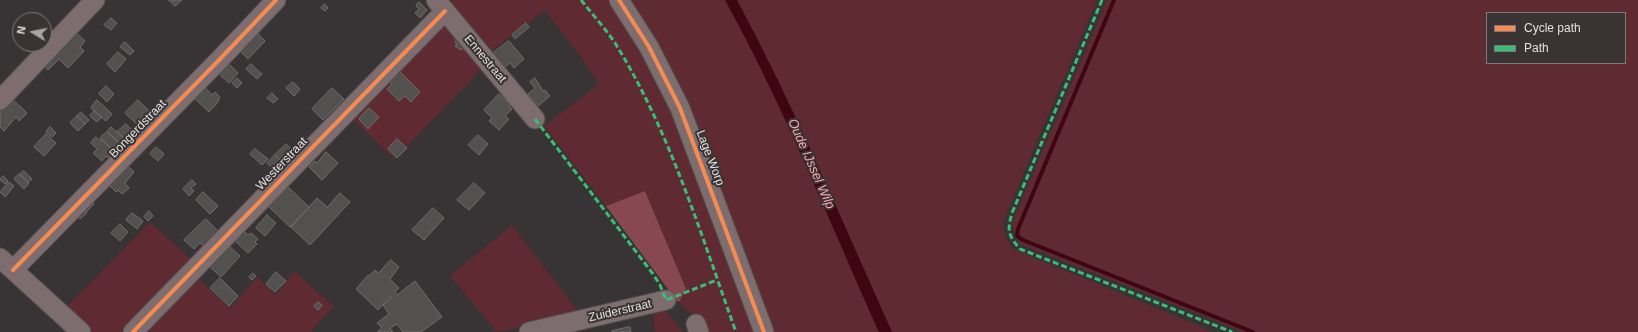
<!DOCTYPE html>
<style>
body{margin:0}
#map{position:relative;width:1638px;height:332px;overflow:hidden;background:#383435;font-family:Arial,sans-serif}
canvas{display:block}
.legend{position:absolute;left:1486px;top:12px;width:140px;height:52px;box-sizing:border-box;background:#393334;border:1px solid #7d7879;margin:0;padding:5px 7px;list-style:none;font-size:12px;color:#e3e0e0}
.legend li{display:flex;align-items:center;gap:8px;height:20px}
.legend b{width:20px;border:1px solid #7d7879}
.north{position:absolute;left:12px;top:12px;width:40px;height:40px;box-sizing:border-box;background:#393334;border:1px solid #7d7879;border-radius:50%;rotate:280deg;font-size:11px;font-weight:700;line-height:16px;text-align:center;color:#e3e0e0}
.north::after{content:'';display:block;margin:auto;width:14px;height:18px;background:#a7a4a4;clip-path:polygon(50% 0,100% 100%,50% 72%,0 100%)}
</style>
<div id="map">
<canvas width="1638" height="332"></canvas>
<ul class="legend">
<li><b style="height:5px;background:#f68b52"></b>Cycle path</li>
<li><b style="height:5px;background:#3abd76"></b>Path</li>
</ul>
<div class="north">N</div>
</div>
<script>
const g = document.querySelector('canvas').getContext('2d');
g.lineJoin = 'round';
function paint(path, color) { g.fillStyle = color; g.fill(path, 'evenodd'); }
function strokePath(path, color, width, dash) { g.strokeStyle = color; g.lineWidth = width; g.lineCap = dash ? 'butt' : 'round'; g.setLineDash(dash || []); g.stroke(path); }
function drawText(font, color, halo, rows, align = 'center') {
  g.font = font + ' Arial,sans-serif'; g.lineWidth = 4; g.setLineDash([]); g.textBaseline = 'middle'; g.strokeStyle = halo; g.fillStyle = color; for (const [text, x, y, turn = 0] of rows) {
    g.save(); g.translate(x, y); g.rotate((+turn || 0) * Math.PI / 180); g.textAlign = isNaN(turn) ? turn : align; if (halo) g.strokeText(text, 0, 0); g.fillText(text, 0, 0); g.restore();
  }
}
paint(new Path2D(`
 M454 0H611L645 53 675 115 756 332H702L694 316 679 302 686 289 645 191 606 206 544 126 599 84 583 60 545 10 486 55 445 7Z
 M629 0H725C785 106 829 221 879 332H770L677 85 654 35Z
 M737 0H1097L1004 219C1003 232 1005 238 1013 249L1214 332H892C842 220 794 108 737 0Z
 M1107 0H1638V332H1244L1020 244 1016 239 1012 223ZM1487 13H1625V63H1487Z
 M440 21 485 65 395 159 348 115Z
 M150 222 196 264 131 332H88L64 310Z
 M512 225 581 315 497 332 450 276Z
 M294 271 334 307 310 332H142L196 277 230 308 257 277 276 295Z
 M665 310 683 332H655L653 313Z`), '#5f2a32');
paint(new Path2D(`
 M645 191 686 289 679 302 669 295 668 289 606 206Z`), '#884850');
paint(new Path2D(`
 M725 0H737C795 108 842 221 892 332H879C829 221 784 107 725 0Z`), '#400512');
strokePath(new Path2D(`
 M1114 0 1018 229 1017 236 1023 240 1253 332`), '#400512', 4);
const building = new Path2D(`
 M169 0H182L175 6Z
 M419 2 427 10 420 18 415 13 419 9 416 6Z
 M325 4 328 8 325 11 321 8Z
 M111 18 117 23 111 30 104 25Z
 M526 23 529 27 515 39 512 35Z
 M74 31 85 41 80 47 84 51 68 68 59 59 48 70 45 67 56 56 53 53Z
 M255 31 265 41 248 59 238 49Z
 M459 38 466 45 461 50 455 46 457 45 455 42Z
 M509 41 524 59 514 68 510 63 504 68 492 54Z
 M125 42 134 51 130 55 120 47Z
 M118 52 126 59 115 72 107 64Z
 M251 64 262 74 257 79 246 69Z
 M230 65 238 73 229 83 220 75Z
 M399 71 420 92 411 102 405 96 399 101 387 89 392 84 389 82Z
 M237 78 242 83 237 88 232 83Z
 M535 78 543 91 545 90 550 96 538 106 528 94 535 88 530 82Z
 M293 82 300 89 294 96 286 88Z
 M202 84 212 95 215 92 220 97 218 100 219 101 209 112 191 95Z
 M106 86 114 94 107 102 99 94Z
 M332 88 344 99 323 120 312 109Z
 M272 93 278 99 273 103 267 98Z
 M499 94 510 105 509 107 512 109 505 116 509 119 499 130 489 121 492 118 484 110Z
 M11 98 27 113 19 121 16 117 4 131 0 127V110Z
 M97 100 112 114 106 121 91 108Z
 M138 100 155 117 143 130 125 113Z
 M369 108 379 117 368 129 359 119Z
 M94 111 102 117 97 122 90 116Z
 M81 112 89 120 85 124 77 116Z
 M77 116 85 124 78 131 70 123Z
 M126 124 137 135 126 142 117 132Z
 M50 127 56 133 52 137 46 132Z
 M111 127 123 137 122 138 126 142 125 148 107 132Z
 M107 132 125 148 118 155 100 138Z
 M46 134 56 143 44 156 34 147Z
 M478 135 488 144 479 155 468 145Z
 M96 137 100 141 101 139 118 155 112 161 106 156 102 161 93 153 97 149 91 143Z
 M397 139 407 148 397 158 388 149Z
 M286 144 298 155 288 168 275 155Z
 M156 147 164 154 158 161 150 154Z
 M255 149 268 159 262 165 250 154Z
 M326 152 338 163 322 180 309 167 315 161 317 163Z
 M275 155 288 168 280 175 267 163Z
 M125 163 134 172 125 183 129 188 122 194 118 190 116 192 106 182Z
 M24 171 32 179 28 182 20 174Z
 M19 174 29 183 24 189 14 179Z
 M3 176 8 181 5 184 0 180Z
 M192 180 196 184 191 188 194 191 189 196 183 189Z
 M9 182 14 186 5 197 0 192Z
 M284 183 309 207 290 227 265 203Z
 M474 183 485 193 469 210 457 200Z
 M203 192 218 206 210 214 196 200Z
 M340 193 350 202 310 245 291 227 317 198 327 207Z
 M91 200 94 204 86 212 83 209Z
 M433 208 444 218 424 240 412 230Z
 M83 209 87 213 80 219 76 215Z
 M149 211 153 216 148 221 144 217Z
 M132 213 143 221 137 229 126 220Z
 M267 215 276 223 265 236 256 228Z
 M206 219 218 231 204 247 200 243 194 249 184 240Z
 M120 224 128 232 120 241 111 233Z
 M242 229 248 235 251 233 258 239 255 242 257 244 248 253 233 239Z
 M228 245 240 256 221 277 208 265Z
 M391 260 399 267 390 279 399 288 395 292 397 295 415 281 442 317 421 332H403L397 324 390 328 393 332H377L382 328 377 323 389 314 383 305 392 298 390 297 378 310 356 289 368 275 369 276 375 270 378 273Z
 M276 272 286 281 275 292 266 284Z
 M253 273 256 276 252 280 249 277Z
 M220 278 238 296 229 306 210 288Z
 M318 302 322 305 318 310 314 306Z
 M630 327 631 332H612V331Z`);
paint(building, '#535050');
strokePath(building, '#6f6c6d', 1);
const minor = new Path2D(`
 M436 0 535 119
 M619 0 649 47 680 108 764 332
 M0 100 95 0
 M0 258 81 332
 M13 270 222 57 276 0
 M696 324 699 332
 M133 332 445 11
 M529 332 666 300`);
strokePath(minor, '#535050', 21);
strokePath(minor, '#7d6d6f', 19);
strokePath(new Path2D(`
 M581 0C592 14 605 28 615 43 670 131 701 235 736 332
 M1102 0 1012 213C1007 231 1008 235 1020 249L1232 332
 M535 119 653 274 660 285 666 300 717 280`), '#3abd76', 3, [6, 3]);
strokePath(new Path2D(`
 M619 0 649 47 680 108 764 332
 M13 270 222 57 276 0
 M133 332 445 11`), '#f68b52', 4);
drawText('12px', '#e3e0e0', '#393334', [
 ["Ennestraat",485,59,50],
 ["Bongerdstraat",138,129,-46],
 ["Lage Worp",710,158,69],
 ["Westerstraat",282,164,-46],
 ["Zuiderstraat",620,311,-13]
]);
drawText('italic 13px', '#fda6ae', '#393334', [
 ["Oude IJssel Wilp",811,164,66]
]);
</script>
